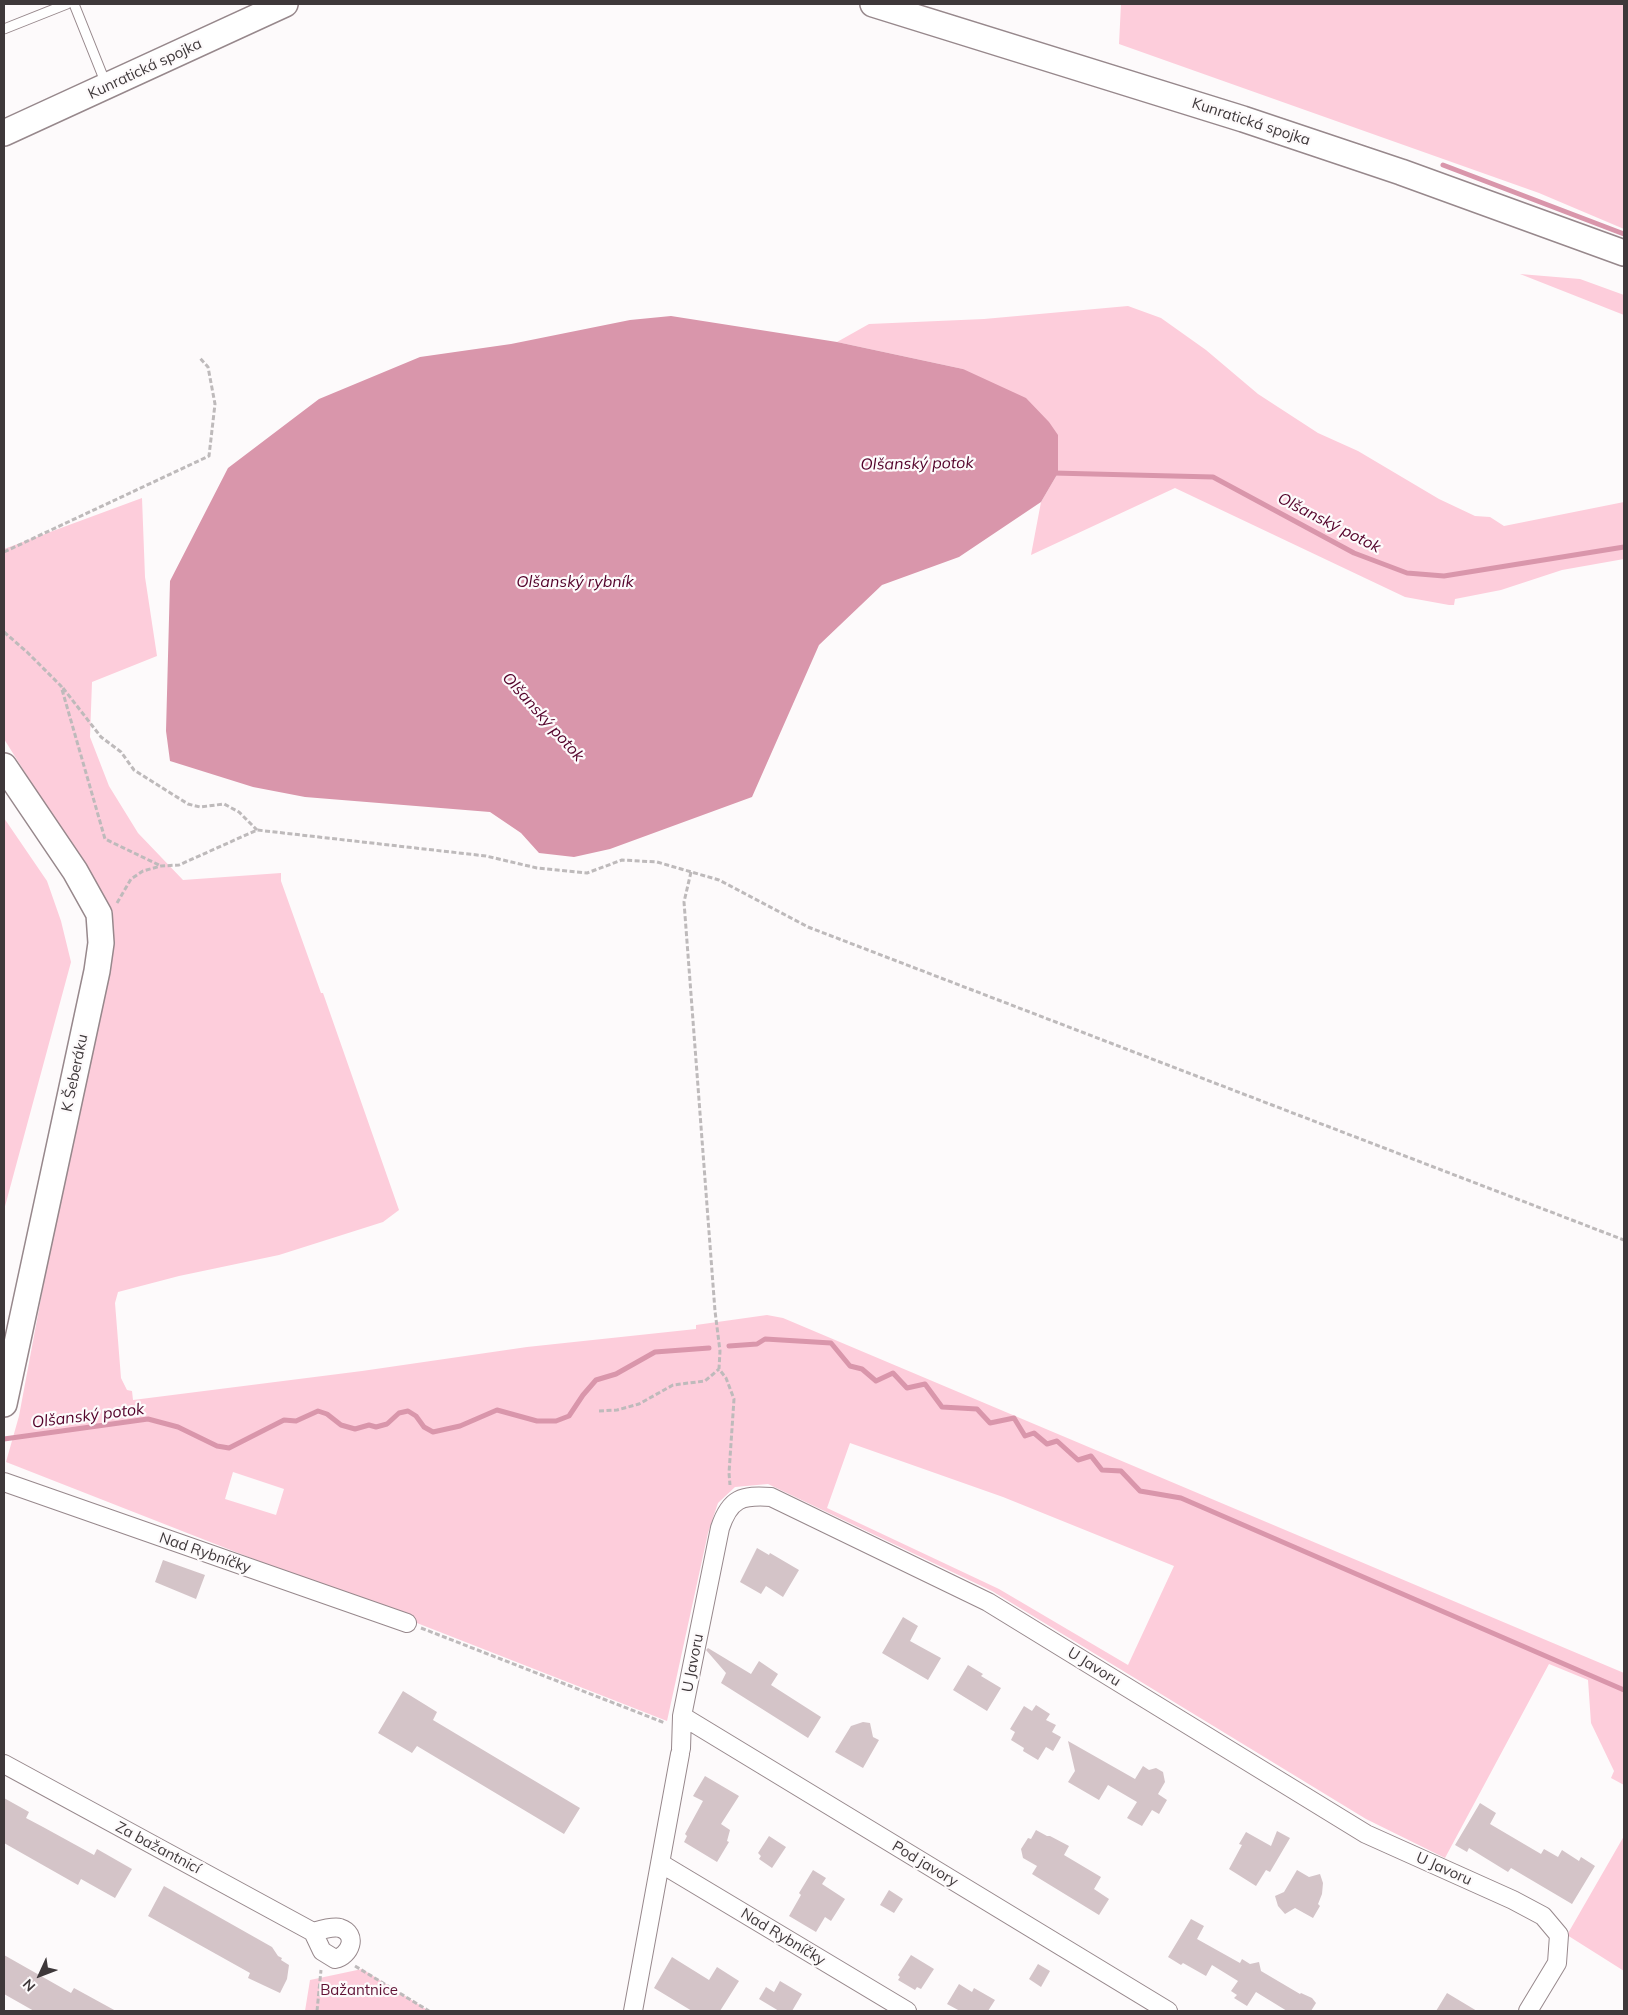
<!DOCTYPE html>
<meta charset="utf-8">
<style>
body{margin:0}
#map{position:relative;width:1628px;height:2015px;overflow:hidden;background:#fdfafb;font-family:Mulish,sans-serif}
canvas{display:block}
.frame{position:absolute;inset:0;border:5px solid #3e383a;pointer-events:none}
.north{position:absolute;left:15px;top:1950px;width:50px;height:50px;-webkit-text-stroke:4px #fdfafb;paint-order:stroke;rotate:227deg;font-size:14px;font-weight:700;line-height:20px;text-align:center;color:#3e383a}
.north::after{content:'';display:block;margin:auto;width:18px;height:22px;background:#3e383a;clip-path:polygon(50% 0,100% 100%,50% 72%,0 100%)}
</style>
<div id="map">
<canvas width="1628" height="2015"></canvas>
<div class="frame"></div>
<div class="north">N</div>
</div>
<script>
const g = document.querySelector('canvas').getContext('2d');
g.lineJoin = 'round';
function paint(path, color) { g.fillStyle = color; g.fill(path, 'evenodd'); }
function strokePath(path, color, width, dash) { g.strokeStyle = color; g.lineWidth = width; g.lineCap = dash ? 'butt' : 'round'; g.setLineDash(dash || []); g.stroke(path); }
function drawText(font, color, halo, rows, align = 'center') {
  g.font = font + ' Mulish,sans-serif'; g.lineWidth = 4.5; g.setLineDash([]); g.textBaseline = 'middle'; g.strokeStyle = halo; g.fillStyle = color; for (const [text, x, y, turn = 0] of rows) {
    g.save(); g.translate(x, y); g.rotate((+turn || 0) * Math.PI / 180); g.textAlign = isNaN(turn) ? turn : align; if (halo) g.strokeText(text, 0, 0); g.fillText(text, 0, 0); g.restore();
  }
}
paint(new Path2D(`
 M1121 4H1624V229L1539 193 1119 44Z
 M1520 274 1580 279 1624 295V315Z
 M1128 306 1161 318 1206 350 1258 394 1318 433 1358 451 1439 499 1475 516 1490 517 1504 526 1624 502V559L1562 570 1501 590 1455 599 1454 605H1449L1405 597 1175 488 1031 555 1041 502 1058 473 963 369 837 342 869 324 984 319Z
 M142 498 145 577 157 656 92 682 90 737 109 786 138 833 183 880 281 873V881L321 993H323L399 1210 383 1222 279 1255 179 1276 118 1292 115 1303 121 1378 127 1390 132 1391 133 1400 362 1371 527 1347 696 1329V1325L767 1315 783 1318 1624 1673V1785L1611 1778 1614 1771 1591 1723 1588 1680 1549 1664 1445 1858 1366 1819 992 1591 768 1484 735 1487 718 1503 708 1533 667 1721 6 1462 19 1416 113 913 4 739V549ZM850 1443 1003 1497 1174 1566 1128 1665 999 1589 827 1508ZM233 1472 284 1489 276 1515 225 1499Z
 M4 818 47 881 61 921 71 962 4 1210Z
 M1624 1836V1971L1567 1935Z
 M362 1969 429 2011H305L310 1980Z`), '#fdcddb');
paint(new Path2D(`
 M671 316 837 342 963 369 1026 398 1049 422 1058 435V473L1041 502 959 557 882 585 819 645 752 797 610 849 574 857 539 853 521 833 490 812 305 797 253 787 170 761 166 731 170 581 228 468 319 399 420 357 511 344 630 320Z`), '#d996ab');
strokePath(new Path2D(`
 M1443 165 1624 234
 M1053 473 1213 477 1354 553 1407 573 1444 576 1624 547
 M729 1346 757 1344 765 1339 831 1343 850 1366 862 1369 876 1381 893 1373 907 1388 925 1384 942 1407 977 1409 990 1423 1014 1418 1025 1436 1034 1433 1047 1444 1057 1441 1078 1460 1091 1456 1102 1470 1121 1471 1140 1491 1181 1498 1624 1690
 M4 1439 148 1419 178 1427 217 1446 229 1448 284 1420 296 1421 318 1411 327 1414 341 1425 355 1429 369 1425 376 1427 387 1424 399 1413 408 1411 416 1416 424 1427 433 1432 460 1426 497 1410 537 1421H556L569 1416 583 1395 596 1380 616 1374 655 1352 709 1348`), '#d996ab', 5);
paint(new Path2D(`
 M757 1548 769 1555 770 1553 799 1570 783 1597 766 1586 761 1594 740 1582Z
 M163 1560 205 1575 196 1599 155 1582Z
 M903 1617 918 1626 910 1641 941 1658 928 1680 882 1653Z
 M708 1648 751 1674 759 1661 778 1674 771 1685 821 1717 808 1738 721 1683 726 1673 706 1650Z
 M968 1665 983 1674 981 1676 1001 1688 987 1711 953 1690Z
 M403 1691 437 1712 433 1720 580 1808 564 1834 417 1746 412 1753 378 1733Z
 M1036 1705 1050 1714 1046 1720 1056 1725 1052 1732 1061 1737 1053 1751 1046 1747 1038 1760 1023 1751 1024 1748 1011 1740 1015 1732 1010 1729 1024 1706 1032 1711Z
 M863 1722 870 1723 873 1737 879 1740 863 1768 835 1752 851 1726Z
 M1068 1741 1135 1779 1143 1766 1149 1770 1156 1768 1163 1772 1165 1782 1158 1794 1167 1800 1159 1814 1152 1810 1142 1826 1127 1818 1137 1802 1108 1785 1099 1800 1068 1782 1075 1771Z
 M705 1776 739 1796 721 1824 730 1830 727 1841 729 1842 717 1862 684 1842 687 1836 685 1834 703 1801 693 1796Z
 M4 1798 29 1812 26 1818 43 1827 94 1855 97 1849 132 1869 115 1898 81 1879 78 1885 4 1843Z
 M1480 1803 1496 1813 1490 1824 1541 1854 1544 1849 1558 1857 1562 1850 1579 1861 1581 1857 1595 1866 1572 1904 1511 1868 1508 1872 1469 1848 1467 1852 1455 1845Z
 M1036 1830 1047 1836H1050L1069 1846 1064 1855 1101 1877 1094 1889 1109 1899 1099 1915 1032 1874 1037 1866 1023 1858 1021 1849 1028 1838 1031 1839Z
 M1277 1831 1290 1838 1270 1872 1266 1870 1256 1886 1229 1869 1242 1845 1239 1844 1246 1832 1271 1846Z
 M769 1836 786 1847 772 1868 759 1859 761 1856 758 1853Z
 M813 1870 826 1878 822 1884 845 1899 831 1921 825 1917 816 1932 789 1916 801 1895 799 1893Z
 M1297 1870 1309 1877 1320 1874 1323 1883 1322 1894 1318 1904 1320 1906 1313 1918 1295 1908 1285 1914 1278 1906 1275 1896 1284 1892Z
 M164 1886 272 1947 278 1956 282 1958 281 1960 289 1965 287 1979 280 1993 248 1978 250 1973 148 1916Z
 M889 1890 903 1899 894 1913 880 1905Z
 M1191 1919 1204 1926 1197 1939 1240 1963 1242 1959 1250 1964 1259 1962 1261 1971 1300 1994 1301 1993 1312 1998 1316 2003 1311 2011H1287L1256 1992 1247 2006 1234 1998 1237 1995 1231 1991 1238 1981 1212 1965 1206 1976 1183 1963 1181 1965 1168 1957Z
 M4 1955 71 1993 74 1988 116 2011H34L4 1994Z
 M911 1955 934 1969 921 1989 917 1987 915 1990 898 1980 900 1977 898 1975Z
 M672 1957 709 1980 717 1967 739 1981 720 2011H692L654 1988Z
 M1038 1964 1050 1971 1041 1987 1029 1979Z
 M780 1981 802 1994 792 2011H779L759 1999 766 1987 774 1992Z
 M959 1984 972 1992 974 1988 995 2000 988 2011H960L947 2004Z
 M1447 1993 1477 2011H1436Z`), '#d4c4c8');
const lane = new Path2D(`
 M74 4 106 84
 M4 29 67 4`);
const street = new Path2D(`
 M4 1482 407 1623
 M682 1716 1168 2011
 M681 1749 682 1716 720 1528C730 1498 742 1495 771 1497L988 1602 1366 1834 1513 1900 1543 1916 1559 1935 1557 1963 1528 2011
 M4 1764 313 1932 322 1951 335 1959C350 1956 359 1934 340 1928 333 1926 320 1930 313 1932
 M660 1863 907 2011
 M633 2011 680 1754`);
const secondary = new Path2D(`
 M873 4 1243 119 1401 172 1624 253
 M4 133 285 4
 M4 766 75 871 99 914 101 943 97 971 4 1404`);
strokePath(lane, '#97888c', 11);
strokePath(street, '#97888c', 20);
strokePath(secondary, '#97888c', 28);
strokePath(new Path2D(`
 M4 552 209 456 215 404 208 367 199 357
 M4 632 27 652 61 686 105 839 161 866
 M63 688 101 737 121 752 134 770 188 804 200 807 224 804 239 812 257 830
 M691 872 684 902 715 1311 720 1351 719 1369 726 1378 734 1399 729 1473 730 1485
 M117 903 131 879 143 871 161 866 179 865 257 830 486 856 537 868 587 873 622 860 657 862 719 880 808 927 1624 1240
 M599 1411 617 1410 639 1404 673 1385 705 1381 719 1369
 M421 1628 665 1723
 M355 1966 429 2011
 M317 2011 321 1970`), '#bebabb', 3, [5, 2.5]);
strokePath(lane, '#fff', 9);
strokePath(street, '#fff', 18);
strokePath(secondary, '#fff', 25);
drawText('15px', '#3e383a', '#fdfafb', [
 ["Kunratická spojka",145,69,-25],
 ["Kunratická spojka",1251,122,18],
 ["K Šeberáku",75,1073,-78],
 ["Nad Rybníčky",205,1553,19],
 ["U Javoru",693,1663,-79],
 ["U Javoru",1094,1667,32],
 ["Za bažantnicí",158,1848,28],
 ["Pod javory",925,1864,31],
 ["U Javoru",1444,1869,24],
 ["Nad Rybníčky",783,1937,31]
]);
drawText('15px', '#5f1134', '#fdfafb', [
 ["Bažantnice",359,1990]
]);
drawText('italic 16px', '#53022a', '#fdfafb', [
 ["Olšanský potok",917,464,-1],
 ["Olšanský potok",1329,523,27],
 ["Olšanský rybník",575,582],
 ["Olšanský potok",543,717,48],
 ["Olšanský potok",88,1416,-7]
]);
</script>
